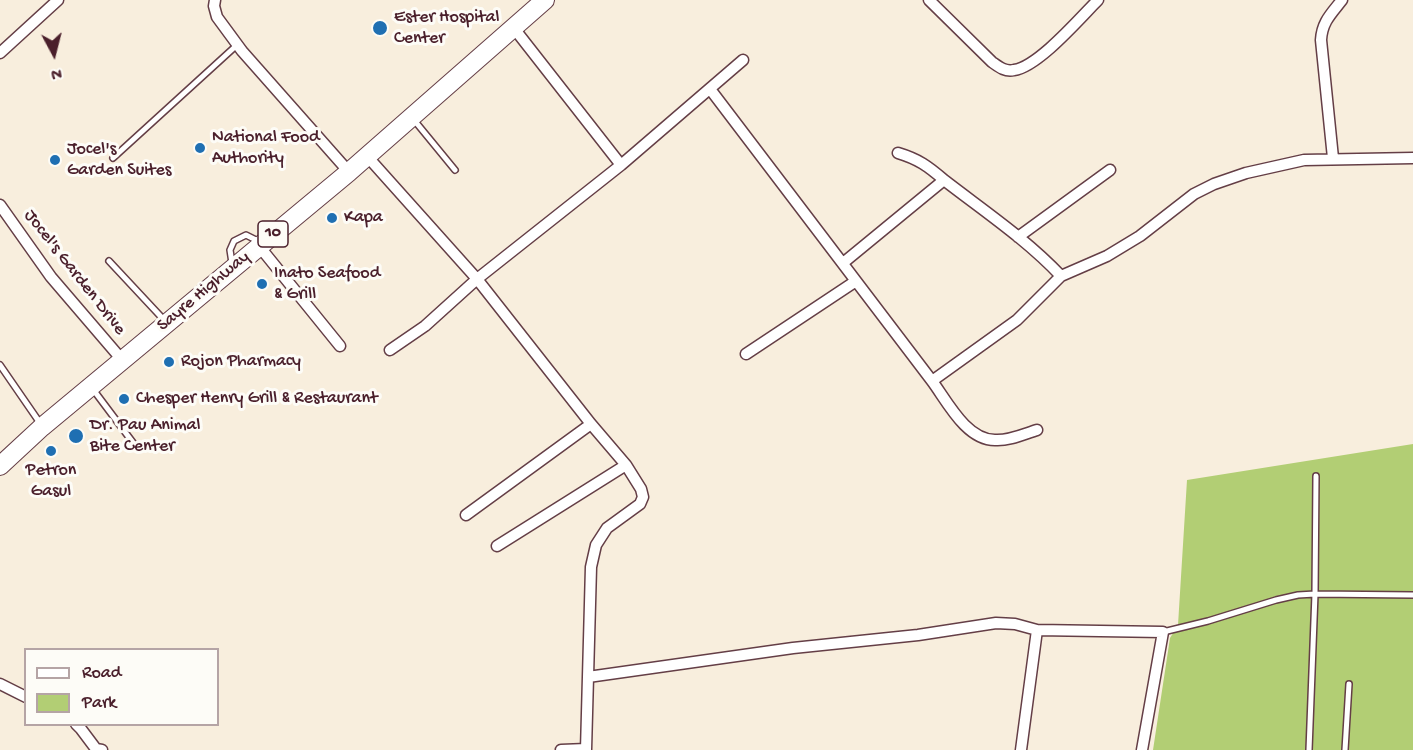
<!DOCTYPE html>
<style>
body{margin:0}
#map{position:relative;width:1413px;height:750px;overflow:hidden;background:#f8eedd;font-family:"Gochi Hand",sans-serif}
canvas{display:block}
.legend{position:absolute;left:24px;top:648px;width:195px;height:78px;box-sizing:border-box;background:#fdfcf7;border:2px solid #b5a4a5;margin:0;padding:8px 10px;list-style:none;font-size:18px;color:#4a1f2b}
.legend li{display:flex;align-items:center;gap:12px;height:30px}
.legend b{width:30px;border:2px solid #b5a4a5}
.north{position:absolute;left:24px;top:24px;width:60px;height:60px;-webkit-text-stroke:4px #fdfcf7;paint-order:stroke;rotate:173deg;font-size:16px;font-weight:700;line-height:24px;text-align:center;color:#4a1f2b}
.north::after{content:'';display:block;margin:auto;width:21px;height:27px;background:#4a1f2b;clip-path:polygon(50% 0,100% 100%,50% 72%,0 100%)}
</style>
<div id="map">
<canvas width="1413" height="750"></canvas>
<ul class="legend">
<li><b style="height:8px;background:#fff"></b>Road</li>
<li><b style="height:16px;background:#b2ce74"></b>Park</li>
</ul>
<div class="north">N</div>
</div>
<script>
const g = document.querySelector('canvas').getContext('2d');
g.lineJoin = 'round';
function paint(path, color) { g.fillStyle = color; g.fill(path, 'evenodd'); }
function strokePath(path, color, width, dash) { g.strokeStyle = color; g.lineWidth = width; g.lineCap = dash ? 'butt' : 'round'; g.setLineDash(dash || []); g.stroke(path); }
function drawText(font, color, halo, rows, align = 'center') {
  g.font = font + ' "Gochi Hand",sans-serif'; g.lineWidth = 6; g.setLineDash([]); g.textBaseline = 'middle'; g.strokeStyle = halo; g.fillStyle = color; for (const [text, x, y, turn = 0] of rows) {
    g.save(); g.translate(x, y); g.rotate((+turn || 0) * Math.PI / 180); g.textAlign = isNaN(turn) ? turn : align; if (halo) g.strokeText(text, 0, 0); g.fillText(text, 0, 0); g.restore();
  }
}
paint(new Path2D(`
 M1413 444V750H1153L1170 638 1178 625 1187 480Z`), '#b2ce74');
const service = new Path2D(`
 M414 120 455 170
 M113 158 237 45
 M109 261 165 321
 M232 263 230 250 234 241 246 235 258 241
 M0 365 40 423
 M92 388 134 444
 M1163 632 1208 621 1276 600 1298 595 1315 594 1413 595
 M1309 750 1315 594 1316 476
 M1345 750 1349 684`);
const minor = new Path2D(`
 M215 0 214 6 217 17 242 51 349 172
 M929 0 992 62C999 67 1005 72 1014 70 1038 67 1080 18 1098 0
 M513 27 621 165
 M0 53 58 0
 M710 89 932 381C947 401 966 440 995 440 1009 441 1024 434 1037 430
 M366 155 477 279 591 424 626 465 641 489 643 497 640 504 607 528 596 545 591 567 586 750
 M1333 158 1321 40C1322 22 1331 14 1342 0
 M0 205 51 277 123 361
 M1018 237 1110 170
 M259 246 340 346
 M843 263 944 180C928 166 918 159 898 153
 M1061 276 1107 256 1140 236 1194 194 1214 184 1246 173 1304 160 1413 158
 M390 350 425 326 477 279 621 165 743 60
 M746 354 856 281
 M932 381 1017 320 1061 276C1026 239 984 211 944 180
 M466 515 591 424
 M497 546 626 465
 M588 677 793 648 918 635 996 623 1015 624 1037 630
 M0 684 26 697
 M76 724 81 729 96 749 102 750
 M561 750 586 749
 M1021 750 1037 630 1163 632 1142 750`);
const trunk = new Path2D(`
 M0 466 42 427 349 172 545 0`);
strokePath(service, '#643e46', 8);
strokePath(minor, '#643e46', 13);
strokePath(trunk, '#643e46', 20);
strokePath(service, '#fff', 5);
strokePath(minor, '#fff', 10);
strokePath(trunk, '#fff', 18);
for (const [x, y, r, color] of [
 [380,28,8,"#1f6fb2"],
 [200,148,6,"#1f6fb2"],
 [55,160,6,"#1f6fb2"],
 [332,218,6,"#1f6fb2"],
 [262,284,6,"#1f6fb2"],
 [169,362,6,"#1f6fb2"],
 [124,399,6,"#1f6fb2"],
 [76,436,8,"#1f6fb2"],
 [51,451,6,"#1f6fb2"]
]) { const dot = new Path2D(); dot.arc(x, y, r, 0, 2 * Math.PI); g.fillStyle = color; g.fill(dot); strokePath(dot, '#fdfcf7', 2); }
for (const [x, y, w] of [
 [273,234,30]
]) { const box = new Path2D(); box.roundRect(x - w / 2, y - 13, w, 26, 4.5); g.fillStyle = '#fdfcf7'; g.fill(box); strokePath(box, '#4a1f2b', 1.5); }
drawText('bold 16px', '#4a1f2b', null, [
 ["10",273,234]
]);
drawText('18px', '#4a1f2b', '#fdfcf7', [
 ["Ester Hospital",394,18],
 ["Center",394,39],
 ["National Food",212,138],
 ["Authority",212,159],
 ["Jocel's",67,150],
 ["Garden Suites",67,171],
 ["Kapa",344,218],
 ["Inato Seafood",274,274],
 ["& Grill",274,295],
 ["Rojon Pharmacy",181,362],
 ["Chesper Henry Grill & Restaurant",136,399],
 ["Dr. Pau Animal",90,426],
 ["Bite Center",90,447],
 ["Petron",51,471,"center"],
 ["Gasul",51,492,"center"]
], 'left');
drawText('18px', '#4a1f2b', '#fdfcf7', [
 ["Jocel's Garden Drive",74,273,52],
 ["Sayre Highway",204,292,-40]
]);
</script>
